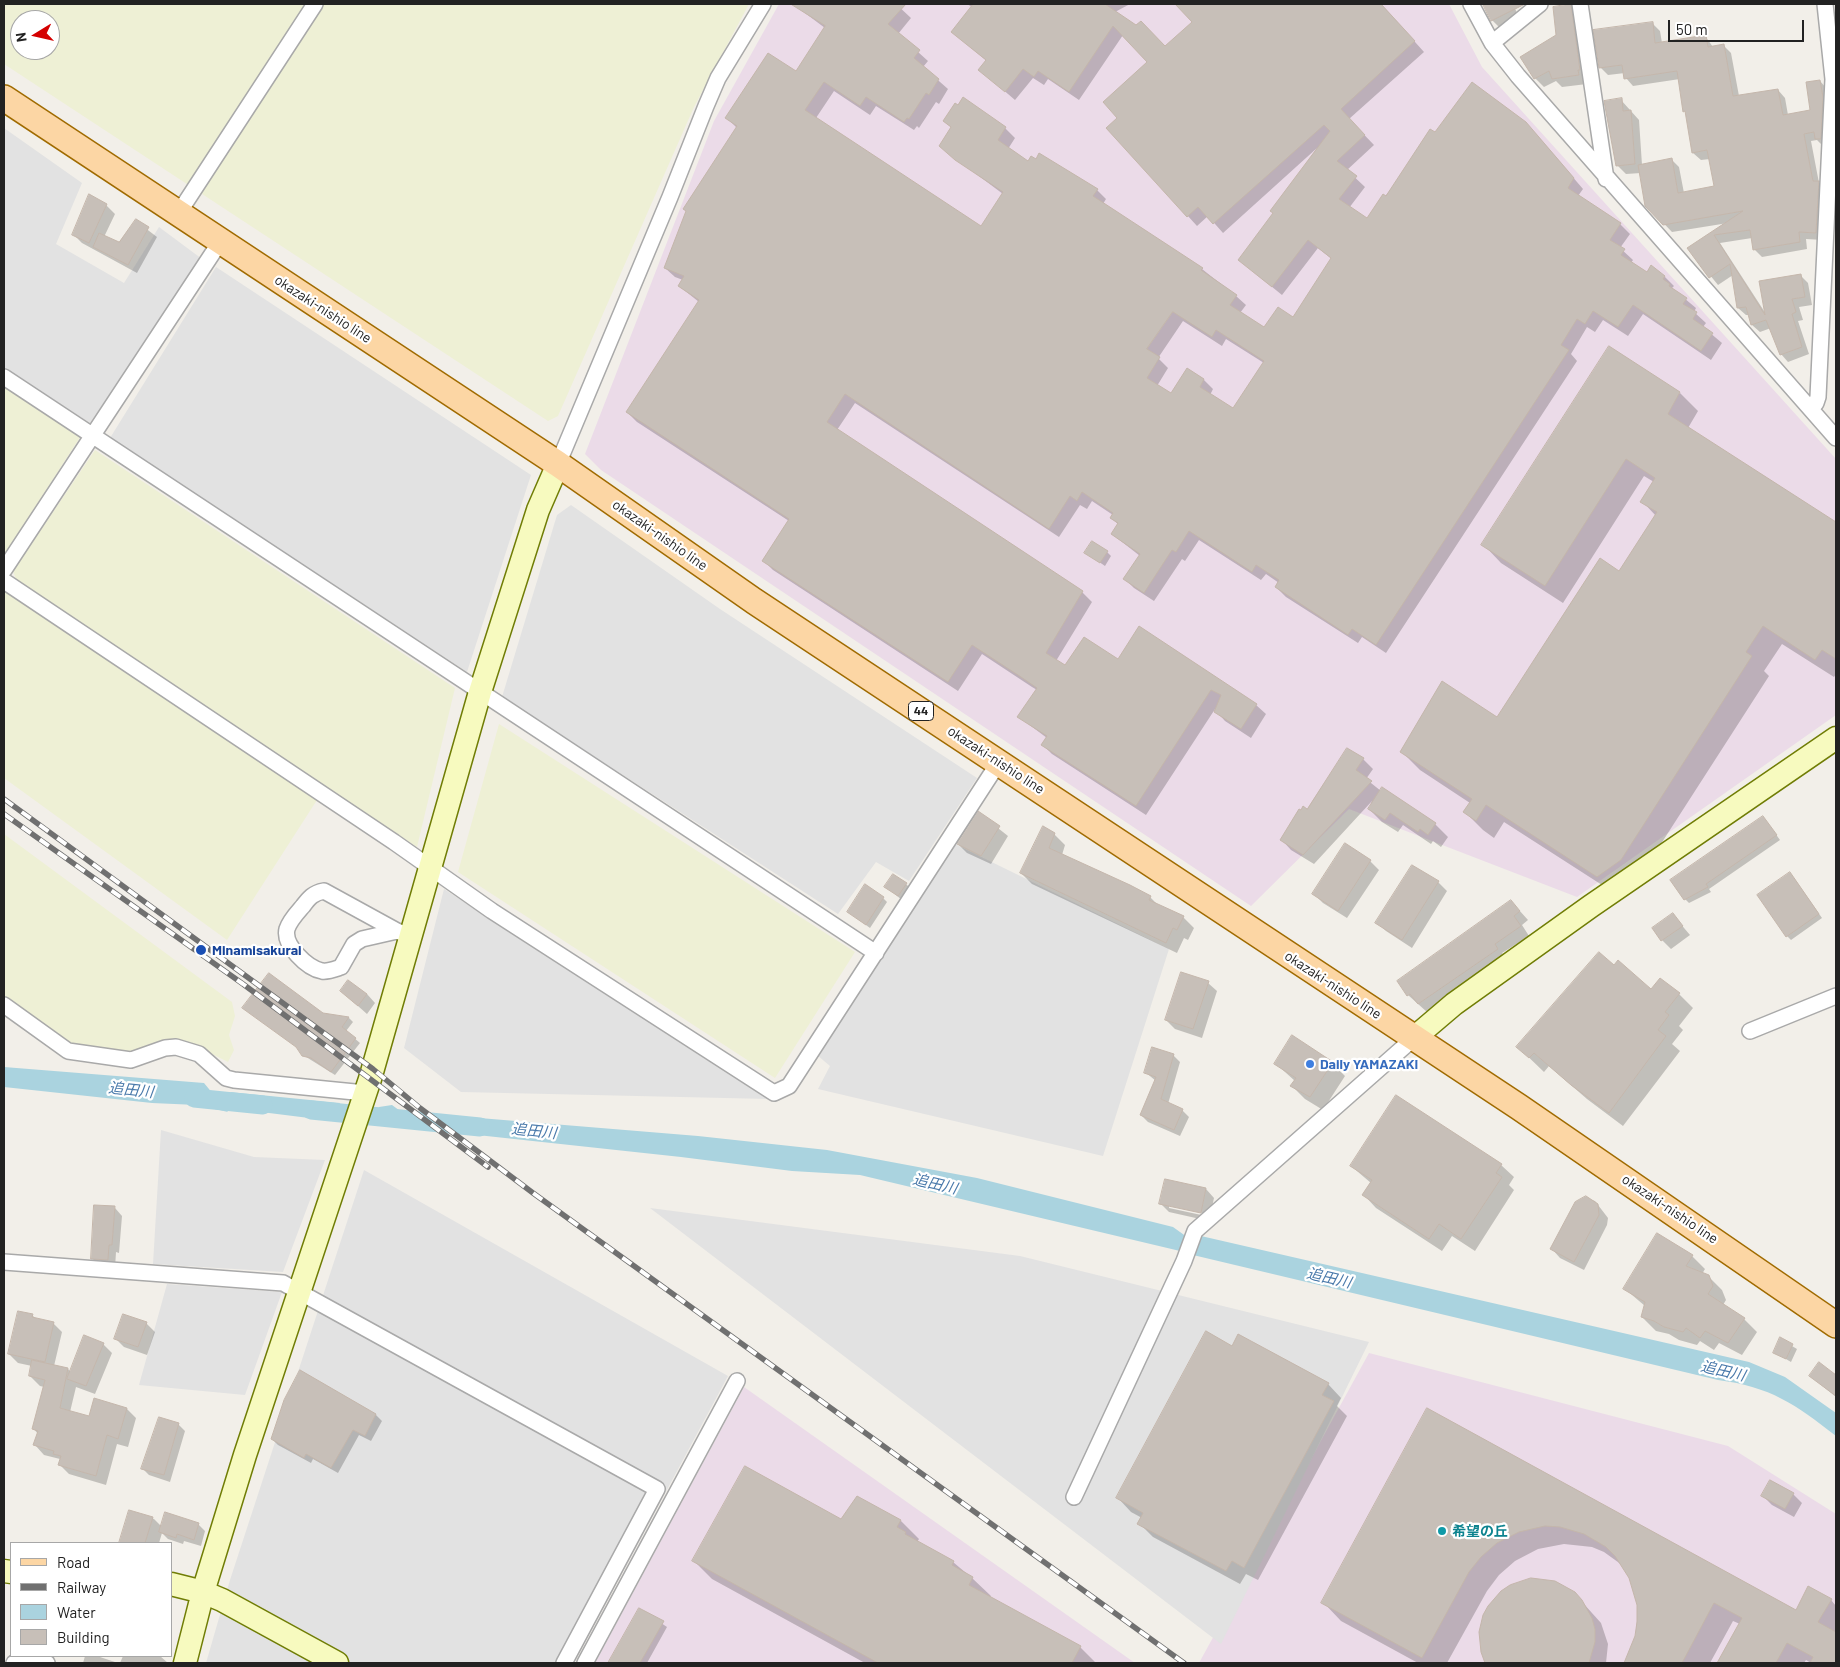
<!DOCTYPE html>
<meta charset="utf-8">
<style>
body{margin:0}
#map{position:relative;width:1840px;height:1667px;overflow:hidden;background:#f2efe9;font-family:Barlow,sans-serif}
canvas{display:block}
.frame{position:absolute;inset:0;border:5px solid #222;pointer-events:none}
.legend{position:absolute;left:10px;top:1542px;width:162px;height:115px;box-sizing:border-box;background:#fff;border:1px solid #a7a7a7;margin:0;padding:6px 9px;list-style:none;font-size:15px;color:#222}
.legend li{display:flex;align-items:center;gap:10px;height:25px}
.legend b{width:25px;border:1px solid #a7a7a7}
.north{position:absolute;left:10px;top:10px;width:50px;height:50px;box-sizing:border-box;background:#fff;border:1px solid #a7a7a7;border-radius:50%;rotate:261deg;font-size:14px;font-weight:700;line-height:20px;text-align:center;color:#222}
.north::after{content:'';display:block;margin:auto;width:18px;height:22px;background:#d40000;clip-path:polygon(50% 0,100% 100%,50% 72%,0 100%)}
.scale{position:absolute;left:1668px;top:20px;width:136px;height:22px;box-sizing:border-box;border:2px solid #222;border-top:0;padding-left:6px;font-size:15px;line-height:18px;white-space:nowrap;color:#222;-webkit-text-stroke:4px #fff;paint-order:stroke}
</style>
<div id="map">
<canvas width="1840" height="1667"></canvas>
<div class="frame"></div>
<ul class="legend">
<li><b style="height:6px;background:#fcd6a4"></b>Road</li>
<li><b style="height:6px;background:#707070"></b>Railway</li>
<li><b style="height:14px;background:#aad3df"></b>Water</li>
<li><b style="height:14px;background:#c7bfb8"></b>Building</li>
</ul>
<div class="north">N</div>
<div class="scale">50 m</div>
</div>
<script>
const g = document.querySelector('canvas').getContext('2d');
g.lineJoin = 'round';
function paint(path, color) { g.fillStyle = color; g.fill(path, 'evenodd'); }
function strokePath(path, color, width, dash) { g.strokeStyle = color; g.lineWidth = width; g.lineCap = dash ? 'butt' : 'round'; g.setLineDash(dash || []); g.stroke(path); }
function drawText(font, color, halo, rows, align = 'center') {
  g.font = font + ' Barlow,"Noto Sans JP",sans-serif'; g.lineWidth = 4.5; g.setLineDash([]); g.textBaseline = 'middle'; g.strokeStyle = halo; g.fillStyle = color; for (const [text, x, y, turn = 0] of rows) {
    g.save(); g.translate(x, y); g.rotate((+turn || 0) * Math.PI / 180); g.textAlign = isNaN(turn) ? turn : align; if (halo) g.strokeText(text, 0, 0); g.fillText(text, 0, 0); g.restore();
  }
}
paint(new Path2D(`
 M779 4H1449L1482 67 1836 459V715L1577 897 1349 809 1251 906 601 470 585 454 714 121Z
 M1369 1353 1728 1446 1836 1514V1663H1199Z
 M744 1387 1135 1663H595Z`), '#ebdbe8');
paint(new Path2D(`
 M4 4H749L694 107 558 416 548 421 4 64ZM20 20H50V50H20Z
 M4 387 81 436 4 555Z
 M95 450 455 688 417 847 17 582 13 571Z
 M4 589 317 800 227 940 4 778Z
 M499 724 855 952 775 1078 458 872Z
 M4 834 232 1002 235 1016 229 1035 234 1050 228 1062 192 1044 175 1041 135 1054 70 1045 4 998Z`), '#eef0d5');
paint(new Path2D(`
 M4 128 82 183 56 244 124 283 159 227 202 259 90 423 4 368Z
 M216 267 531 475 467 672 110 438Z
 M571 505 720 609 977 778 909 881 876 862 838 914 502 697 557 515Z
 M955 844 1169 949 1103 1156 818 1089 830 1066 817 1055Z
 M444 889 769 1099 461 1092 404 1048Z
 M161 1130 254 1157 325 1160 283 1272 153 1264Z
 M364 1170 728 1376 574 1663H206L230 1580Z
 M650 1208 1020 1256 1369 1342 1221 1644Z
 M167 1284 282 1292 245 1395 139 1385Z`), '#e2e2e2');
paint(new Path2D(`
 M4 1067 204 1083 228 1112 197 1105 152 1103 4 1087Z
 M230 1092 340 1103 333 1121 245 1110Z
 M392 1105 418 1124 377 1122 379 1107Z
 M443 1115 698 1136 827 1150 977 1178 1173 1227 1187 1237 1180 1251 860 1175 792 1171 681 1157 468 1134Z
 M1201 1236 1749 1362 1785 1377 1836 1413V1436C1795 1404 1771 1387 1718 1380L1193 1255Z`), '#aad3df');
paint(new Path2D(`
 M793 4H896L911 18 898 34 928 61 923 67 948 89 939 104 936 102 919 128 917 126 914 130 876 106 870 115 834 91 816 118 981 228 1003 194 951 155 952 128 944 121 963 99 1005 128 1015 138 1008 149 1028 162 1097 190 1106 199 1103 204 1202 269 1236 296 1246 305 1240 313 1264 328 1293 318 1332 259 1318 248 1282 295 1239 260 1275 214 1317 148 1223 233 1208 216 1197 226 1108 128 1119 118 1149 62 1123 35 1079 100 1048 79 1044 85 1033 78 1015 100 980 70 987 61 952 32 972 7 967 4H1130L1115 12 1165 48 1193 22 1177 4H1381L1424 52 1349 119 1374 145 1347 170 1365 187 1349 208 1367 219 1435 134 1535 133 1583 189 1578 196 1620 224 1630 234 1620 248 1633 260 1631 263 1647 273 1651 267 1665 277 1674 286 1672 288 1696 308 1694 312 1706 323 1703 327 1722 343 1711 360 1643 314 1628 336 1603 320 1595 332 1587 327 1571 354 1577 361 1386 653 1362 637 1358 643 1286 597 1276 587 1279 583 1266 574 1261 580 1199 540 1185 561 1182 559 1154 601 1134 588 1125 579 1140 556 1112 534 1119 525 1111 518 1113 515 1092 501 1087 509 1080 505 1059 537 855 403 837 430 1082 592 1092 602 1056 661 1066 667 1118 661 1139 628 1256 705 1266 714 1251 738 1225 721 1216 711 1217 706 1146 815 1052 754 1043 745 1047 738 1019 717 1037 690 1032 687 982 654 958 691 773 570 763 560 789 521 637 422 627 412 699 302 679 286 683 280 675 277 665 268 737 128 727 118 796 72 825 28ZM1183 321 1222 346 1226 339 1264 363 1234 410 1210 395 1213 389 1204 380 1187 370 1172 395 1157 386 1168 368 1158 358Z
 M1484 4H1516L1514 6 1519 18 1501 29 1492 20Z
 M1570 6 1579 15 1587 84 1562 87 1556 81 1544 87 1535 78 1558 36Z
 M1653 24 1660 31 1662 43 1705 36 1713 47 1723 45 1731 53 1739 96 1778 90 1785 98 1788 115 1812 111 1820 81 1827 89 1824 147 1817 140 1811 141 1819 183 1826 190 1823 240 1806 239 1807 249 1762 257 1754 249 1752 238 1720 243 1766 314 1800 275 1808 283 1812 305 1799 307 1803 320 1798 321 1809 354 1788 362 1781 354 1771 328 1760 332 1752 325 1750 315H1746L1738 308 1733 275 1718 285 1688 248 1728 223 1672 232 1647 206 1641 173 1626 174 1617 165 1621 100 1639 120 1642 165 1672 160 1679 167 1684 193 1715 187 1710 159 1701 160 1693 153 1680 79 1633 86 1626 78 1625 73 1608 75 1600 67Z
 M106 205 115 214 104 237 119 244 136 221 157 237 137 273 82 243 73 234Z
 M1680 393 1698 411 1688 428 1836 523V674L1834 677 1782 644 1764 671 1769 676 1639 878 1616 894 1504 822 1494 838 1483 830 1465 812 1470 803 1420 770 1401 751 1498 719 1620 572 1656 516 1642 501 1654 482 1644 476 1563 603 1501 563 1483 544Z
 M1107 552 1111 556 1105 566 1086 553Z
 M1363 759 1373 769 1366 779 1381 791 1382 789 1435 824 1448 837 1441 847 1433 841 1431 844 1403 825 1398 832 1382 822 1369 809 1372 801 1314 864 1291 850 1282 840 1308 810Z
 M979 813 1008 836 991 864 967 853 958 844Z
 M1767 822 1780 840 1709 889 1711 892 1689 903 1685 899Z
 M1054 834 1065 845 1062 855 1150 897 1159 906 1183 917 1194 928 1188 940 1184 938 1177 953 1032 884 1021 873Z
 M1370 861 1379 870 1347 918 1323 903 1314 894Z
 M1413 866 1438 882 1447 891 1412 948 1386 931 1377 923Z
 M1794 878 1822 918 1791 940 1787 936Z
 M906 884 910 888 902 900 886 887Z
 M883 898 887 902 870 928 848 912Z
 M1519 910 1528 920 1522 925 1529 936 1502 953 1506 958 1427 1012 1408 995Z
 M1673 915 1690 935 1671 949 1662 940Z
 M1614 967 1652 990 1679 994 1693 1008 1679 1026 1683 1030 1672 1044 1680 1051 1623 1126 1587 1099 1549 1066 1544 1072 1518 1047Z
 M1208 983 1217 991 1202 1038 1175 1029 1166 1020Z
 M341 991 367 994 375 1003 367 1014Z
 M322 1014 349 1018 353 1022 346 1031 360 1043 335 1075 303 1055Z
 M1173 1055 1180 1062 1168 1104 1182 1110 1189 1117 1180 1136 1148 1122 1141 1115 1156 1081 1145 1072Z
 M1275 1063H1332L1345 1076 1323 1110 1305 1099 1292 1086 1295 1081Z
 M1501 1165 1514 1177 1509 1185 1514 1190 1475 1251 1452 1236 1442 1251 1376 1208 1364 1195 1371 1183 1351 1166Z
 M1206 1189 1214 1198 1209 1221 1169 1212 1161 1204ZM1169 1205 1207 1214 1206 1216 1169 1208Z
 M1586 1198 1595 1201 1608 1218 1607 1225 1584 1270 1560 1258 1552 1249 1579 1200Z
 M115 1208 122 1216 119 1253 116 1252 115 1268 100 1267 93 1259Z
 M1692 1256 1705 1269 1702 1274 1708 1276 1722 1290 1726 1300 1723 1305 1744 1319 1757 1332 1742 1355 1719 1343 1714 1350 1700 1341 1697 1345 1679 1340 1669 1334 1656 1331 1642 1317 1645 1306 1625 1289Z
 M32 1315 36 1319 53 1323 62 1332 54 1366 68 1369 71 1372 103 1344 112 1353 95 1394 76 1387 70 1412 90 1418 127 1409 136 1418 128 1447 117 1444 106 1485 69 1474 60 1465V1459L44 1455 35 1445 38 1434 33 1428 44 1387 40 1386 30 1376 32 1366 18 1363 9 1354Z
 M146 1323 155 1332 147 1355 124 1347 115 1338Z
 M1780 1339 1797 1349 1791 1362 1774 1352Z
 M1233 1347 1328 1384 1341 1398 1337 1406 1347 1416 1258 1580 1246 1574 1240 1584 1153 1537 1139 1523 1142 1518 1131 1512 1118 1498Z
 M1819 1364 1836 1375V1397L1810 1376Z
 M300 1372 376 1415 382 1421 371 1441 359 1435 338 1473 313 1459 311 1463 278 1445 272 1439Z
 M1428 1410 1796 1611 1831 1600 1836 1606V1663H1811L1806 1660 1804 1663H1718L1740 1624 1733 1621 1710 1663H1625L1636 1636 1638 1605 1630 1577 1622 1565 1604 1552 1592 1547 1564 1544 1538 1549 1515 1561 1499 1575 1487 1591 1447 1663H1418L1341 1621 1323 1602Z
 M178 1424 185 1431 170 1482 149 1475 142 1468Z
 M1793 1494 1802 1503 1794 1517 1772 1505 1763 1496Z
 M877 1508 901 1521 919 1539 917 1542 953 1562 972 1578 991 1596 990 1598 1080 1647 1096 1663H865L712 1579 694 1561 842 1521Z
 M129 1511 154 1519 162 1527 198 1524 205 1531 201 1546 184 1541 183 1544 168 1539 162 1533 159 1543H121Z
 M1574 1593 1601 1623 1608 1644 1606 1663H1488L1486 1661Z
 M640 1609 667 1627 647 1663H609Z
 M85 1656H97L118 1663H83Z
 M123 1656H160L168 1663H120Z`), '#0003');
strokePath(new Path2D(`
 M194 1098 263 1105
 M311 1110 480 1127`), '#aad3df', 19);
const building = new Path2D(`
 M791 4H906L888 24 920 50 914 58 939 79 929 95 926 93 909 119 907 118 904 122 866 97 860 106 824 82 805 110 981 226 1003 192 955 160 939 146 951 127 943 121 955 103 958 105 963 97 1006 127 998 140 1028 161 1031 156 1036 159 1039 153 1098 189 1093 196 1203 268 1201 270 1237 295 1230 305 1264 327 1278 307 1293 317 1331 258 1308 240 1272 287 1238 260 1273 213 1270 211 1330 131 1324 125 1213 224 1198 207 1187 217 1106 128 1117 118 1103 102 1147 62 1113 26 1069 92 1038 71 1034 77 1023 69 1005 92 978 70 986 60 951 32 973 4H1105L1136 25 1141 21 1165 46 1192 22 1175 4H1381L1415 41 1341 109 1365 135 1337 161 1357 176 1339 199 1367 218 1383 194 1386 196 1430 129 1435 132 1472 82 1526 122 1574 178 1568 188 1621 223 1610 240 1625 249 1621 255 1647 272 1651 265 1665 276 1663 279 1670 284 1669 286 1687 298 1683 304 1697 312 1693 319 1713 333 1701 351 1633 305 1618 327 1593 311 1585 324 1577 319 1561 345 1569 350 1376 645 1352 629 1348 635 1275 587 1279 580 1256 565 1252 572 1189 531 1176 552 1172 550 1144 593 1123 579 1140 554 1111 534 1118 523 1110 518 1113 513 1082 492 1077 501 1070 496 1049 529 845 394 827 422 1083 591 1046 653 1065 665 1084 637 1118 659 1139 626 1257 704 1241 729 1214 712 1221 695 1211 690 1136 806 1041 745 1047 736 1017 717 1037 688 1021 677 972 645 948 682 762 561 789 519 626 412 699 300 678 286 684 276 664 268 686 211 683 209 737 126 725 118 768 53 796 71 825 26ZM1173 312 1212 337 1216 330 1264 361 1233 408 1200 387 1204 379 1187 368 1171 393 1147 378 1160 357 1147 349Z
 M1483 4H1525L1491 21Z
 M1571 4 1580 70H1578L1579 75 1552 79 1549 71 1534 79 1520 57 1556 35 1553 7Z
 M1653 22 1655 43 1706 35 1708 47 1724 44 1733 96 1778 89 1783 115 1810 110 1806 82 1820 80 1823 97 1821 139H1815L1814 132 1804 134 1813 181H1819L1816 233 1799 232 1800 242 1753 250 1750 230 1714 235 1765 315 1759 281 1801 274 1805 297 1792 299 1796 312 1792 314 1802 347 1780 355 1766 320 1751 325 1746 307 1737 308 1730 264 1709 278 1687 248 1743 211 1663 225 1645 206 1638 165 1672 158 1678 193 1714 186 1707 150 1692 153 1685 111 1683 112 1677 71 1624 79 1622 65 1599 68 1593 30Z
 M1622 98 1623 111 1631 110 1635 164 1616 166 1604 101Z
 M89 194 107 204 89 243 72 235Z
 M136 219 149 227 128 265 93 247 99 233 119 242Z
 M1609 346 1680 392 1668 414 1836 522V659L1822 650 1815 660 1763 626 1746 652 1752 656 1621 860 1597 877 1486 805 1476 821 1463 812 1472 799 1400 752 1442 681 1497 717 1600 558 1619 571 1657 512 1640 502 1655 478 1626 459 1545 586 1481 545Z
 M1092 541 1108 551 1100 563 1084 553Z
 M1347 748 1364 758 1356 770 1372 781 1303 855 1280 840 1299 809 1301 810 1303 806 1307 809Z
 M1382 787 1436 823 1428 835 1420 829 1418 832 1390 813 1385 820 1368 809Z
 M978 811 1000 826 981 856 957 844Z
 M1763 816 1777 835 1706 884 1708 887 1684 900 1670 880Z
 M1043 826 1055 833 1049 848 1130 885 1151 896 1149 900 1184 916 1177 930 1173 928 1166 943 1020 873Z
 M1345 843 1371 860 1338 911 1312 894Z
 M1412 865 1439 881 1402 940 1375 923Z
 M1790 872 1819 914 1786 937 1757 895Z
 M893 874 907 883 898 896 884 887Z
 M865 884 884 897 866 925 847 912Z
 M1511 900 1520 911 1514 916 1521 926 1495 944 1498 949 1418 1004 1410 994 1407 996 1397 981Z
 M1673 913 1683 926 1661 941 1652 928Z
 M1599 952 1614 965 1618 960 1651 989 1660 978 1680 993 1665 1012 1669 1015 1658 1030 1666 1036 1609 1113 1571 1085 1534 1053 1529 1058 1516 1047Z
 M1181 972 1209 981 1193 1029 1165 1020Z
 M269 973 323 1013 349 1017 342 1027 356 1038 331 1072 311 1058 302 1056 296 1047 242 1008Z
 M348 980 367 994 358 1006 340 991Z
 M1292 1035 1333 1062 1310 1097 1290 1086 1296 1078 1274 1064Z
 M1152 1047 1174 1054 1161 1099 1183 1109 1174 1130 1140 1115 1156 1077 1144 1073Z
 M1396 1095 1502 1164 1496 1173 1502 1177 1461 1239 1439 1224 1429 1239 1362 1195 1372 1180 1350 1166Z
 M1165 1179 1206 1188 1201 1213 1159 1204Z
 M1586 1196 1598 1204 1599 1215 1574 1262 1550 1249 1575 1202Z
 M94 1205 115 1206 112 1245H109L108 1260 91 1259Z
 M1657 1233 1693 1255 1686 1266 1709 1275 1713 1286 1708 1294 1745 1318 1728 1343 1705 1331 1700 1338 1686 1328 1683 1332 1664 1327 1654 1321 1641 1317 1645 1302 1623 1289Z
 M18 1311 33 1314 32 1317 54 1322 45 1362 8 1354Z
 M123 1314 147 1322 138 1347 114 1339Z
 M1206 1331 1232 1346 1238 1334 1329 1383 1322 1395 1334 1401 1244 1568 1232 1561 1226 1571 1137 1524 1143 1513 1116 1498Z
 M84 1335 104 1343 86 1386 67 1379Z
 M1780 1337 1793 1344 1786 1359 1773 1353Z
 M32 1360 68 1368 60 1408 89 1416 94 1398 127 1408 118 1439 107 1435 96 1476 58 1465 61 1456 53 1454 54 1451 33 1445 38 1431 32 1429 45 1380 29 1376Z
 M1819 1362 1836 1375V1396L1809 1376Z
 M300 1370 376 1414 365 1436 353 1430 331 1468 306 1454 304 1458 271 1439 284 1400Z
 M1427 1408 1796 1610 1808 1586 1832 1599 1818 1622 1836 1632V1663H1810L1813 1657 1787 1643 1776 1663H1717L1742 1618 1714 1603 1682 1663H1624L1635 1636 1637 1622V1605L1629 1578 1615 1556 1606 1547 1584 1534 1560 1527 1545 1526 1519 1532 1497 1543 1481 1557 1469 1572 1422 1658 1321 1603Z
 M159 1417 179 1423 164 1475 141 1469Z
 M745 1466 841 1519 857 1496 901 1520 897 1527 906 1532 905 1534 954 1561 952 1565 973 1577 969 1585 1081 1646 1072 1663H878L692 1561Z
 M1770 1480 1794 1493 1785 1509 1761 1496Z
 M129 1510 153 1517 145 1543H119Z
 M165 1512 199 1523 194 1540 177 1534 176 1538 159 1532Z
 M1531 1578 1555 1581 1575 1592 1582 1600 1592 1618 1595 1629V1642L1589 1663H1485L1481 1652 1479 1632 1483 1615 1488 1606 1501 1591 1510 1585Z
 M639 1608 664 1621 640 1663H608Z`);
paint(building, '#c7bfb8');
strokePath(building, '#c4b6ab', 1);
const street = new Path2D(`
 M1471 4 1492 43 1518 76 1836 438
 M1580 4 1606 179
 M1492 43 1540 4
 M178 214 315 4
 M4 377 876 953
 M1811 409 1816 403 1818 397 1833 79 1825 4
 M558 464 670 197 706 106 718 78 763 4
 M4 570 220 242
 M4 581 394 842 492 911 774 1093 789 1086 999 762
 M397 931 324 891C313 893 309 898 303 906 297 913 290 920 287 929 283 945 307 968 322 971 328 972 335 969 341 967L354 944 362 939 397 931 410 936
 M4 1005 68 1051 131 1060 165 1048 176 1047 199 1054 226 1078 234 1080 365 1093
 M1750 1031 1836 996
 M4 1262 283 1283 657 1489 564 1663
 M1074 1497 1184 1261 1195 1231 1414 1038
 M32 1656 47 1663
 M14 1663 27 1656
 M585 1663 737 1381`);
const secondary = new Path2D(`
 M1414 1038 1454 1004 1591 906 1836 738
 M4 1571 11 1572
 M171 1584 203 1592 222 1600 337 1663
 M185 1663 203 1592 245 1455 370 1079 480 692 538 510 558 464`);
const primary = new Path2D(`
 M4 98 558 464 754 601 1519 1107 1836 1325`);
strokePath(street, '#a9a9a9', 18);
strokePath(secondary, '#707d05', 25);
strokePath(primary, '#a06b00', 28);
strokePath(street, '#fff', 15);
strokePath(secondary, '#f7fabf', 22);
strokePath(primary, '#fcd6a4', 25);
const rail = new Path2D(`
 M4 799 373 1069 420 1108 533 1193 1184 1663
 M4 814 243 984 488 1167`);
strokePath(rail, '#707070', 5.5);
strokePath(rail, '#fff', 4, [11]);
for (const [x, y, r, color] of [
 [201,950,6,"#1a4fb4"],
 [1310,1064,5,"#3f7fe0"],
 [1442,1531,5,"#0f9aa8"]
]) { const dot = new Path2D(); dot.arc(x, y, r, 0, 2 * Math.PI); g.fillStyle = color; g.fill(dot); strokePath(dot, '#fff', 2); }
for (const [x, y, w] of [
 [921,711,25]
]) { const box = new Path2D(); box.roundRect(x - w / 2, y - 9.5, w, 19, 4); g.fillStyle = '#fff'; g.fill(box); strokePath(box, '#222', 1); }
drawText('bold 12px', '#222', null, [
 ["44",921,711]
]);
drawText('14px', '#222', '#fff', [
 ["okazaki-nishio line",323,309,33],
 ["okazaki-nishio line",660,535,35],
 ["okazaki-nishio line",996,760,33],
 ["okazaki-nishio line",1333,985,33],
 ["okazaki-nishio line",1670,1209,34]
]);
drawText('bold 14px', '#164399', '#fff', [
 ["Minamisakurai",212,950]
], 'left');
drawText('bold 14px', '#366cbe', '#fff', [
 ["Daily YAMAZAKI",1320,1064]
], 'left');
drawText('bold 14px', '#0d838f', '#fff', [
 ["希望の丘",1452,1531]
], 'left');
drawText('italic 15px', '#4a7aab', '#fff', [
 ["追田川",131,1090,6],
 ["追田川",534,1131,6],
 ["追田川",935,1184,13],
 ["追田川",1329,1278,13],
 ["追田川",1723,1371,13]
]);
</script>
